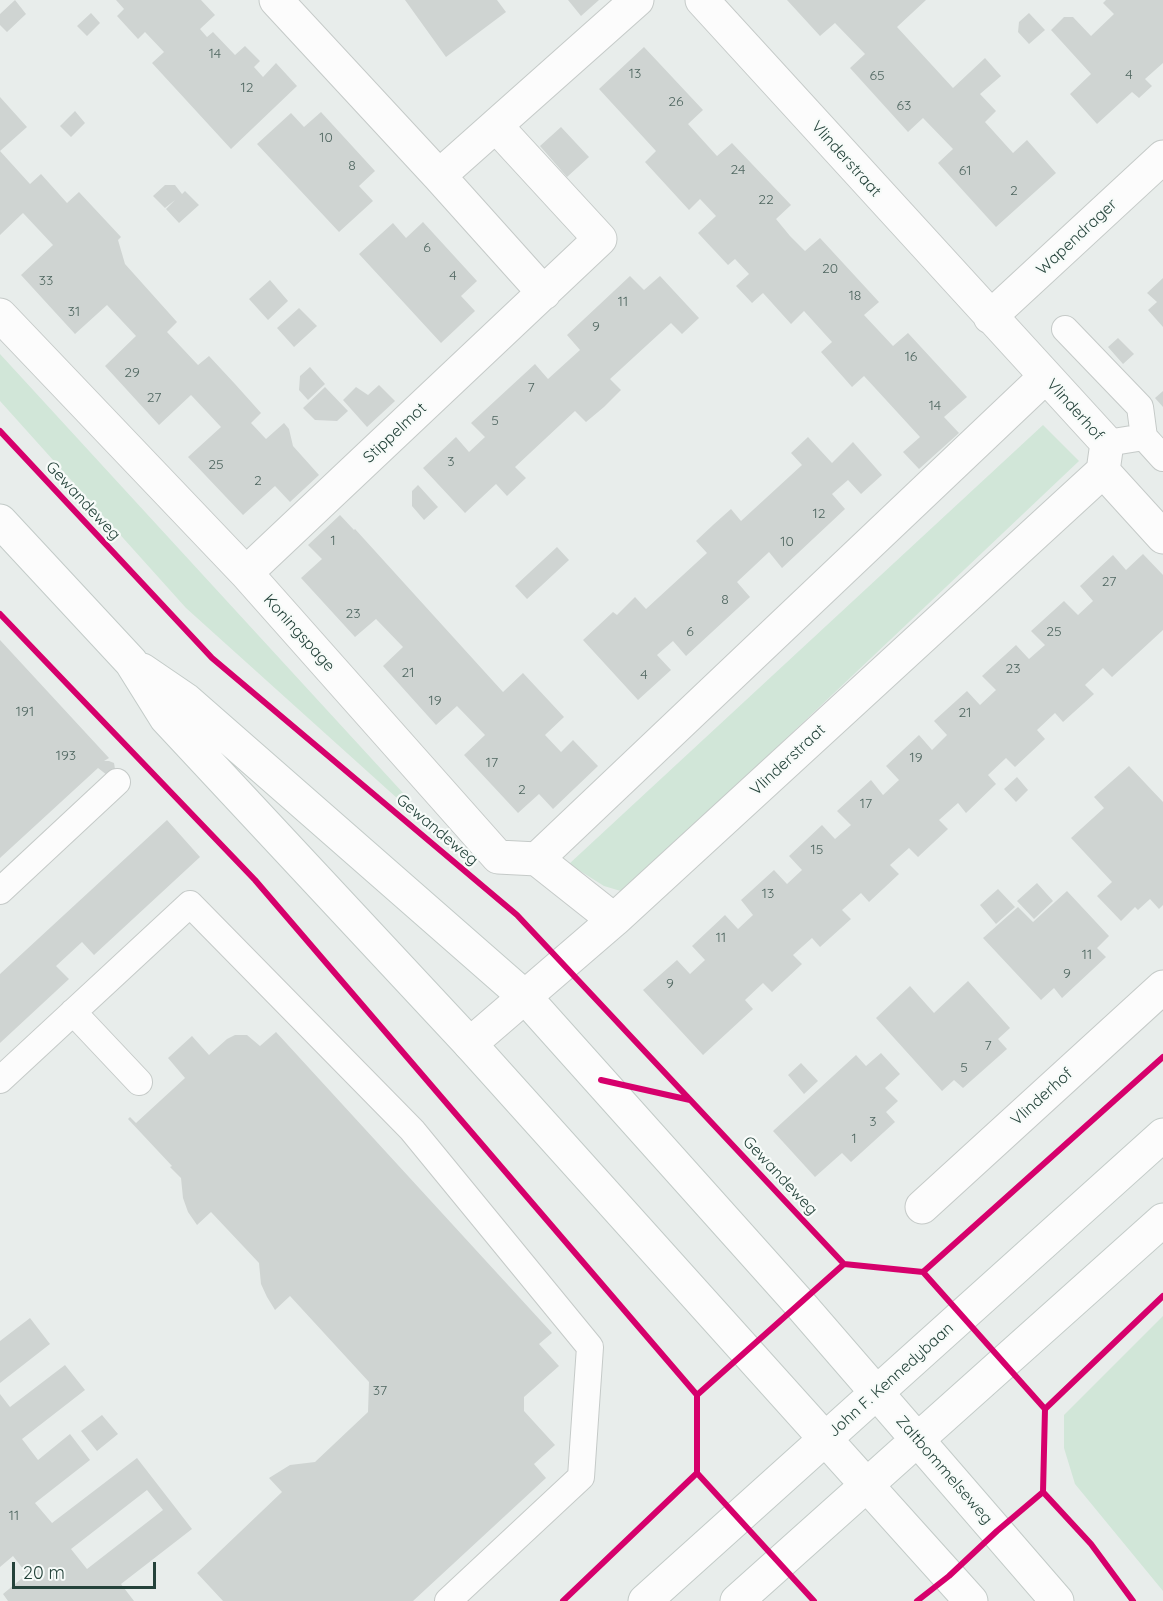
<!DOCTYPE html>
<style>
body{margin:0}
#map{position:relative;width:1163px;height:1601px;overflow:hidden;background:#e8edeb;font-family:Quicksand,sans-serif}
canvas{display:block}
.scale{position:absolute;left:12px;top:1562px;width:144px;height:27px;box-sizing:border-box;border:3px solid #24423a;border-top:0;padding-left:8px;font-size:18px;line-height:21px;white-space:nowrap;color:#24423a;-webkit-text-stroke:4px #f7fbf9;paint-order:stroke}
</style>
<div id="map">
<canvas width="1163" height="1601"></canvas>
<div class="scale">20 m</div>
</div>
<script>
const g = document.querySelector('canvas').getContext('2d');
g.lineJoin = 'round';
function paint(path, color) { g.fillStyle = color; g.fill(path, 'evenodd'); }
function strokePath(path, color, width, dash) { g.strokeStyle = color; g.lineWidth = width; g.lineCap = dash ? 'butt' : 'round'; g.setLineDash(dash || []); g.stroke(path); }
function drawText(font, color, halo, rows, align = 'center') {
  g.font = font + ' Quicksand,sans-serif'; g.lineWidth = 4.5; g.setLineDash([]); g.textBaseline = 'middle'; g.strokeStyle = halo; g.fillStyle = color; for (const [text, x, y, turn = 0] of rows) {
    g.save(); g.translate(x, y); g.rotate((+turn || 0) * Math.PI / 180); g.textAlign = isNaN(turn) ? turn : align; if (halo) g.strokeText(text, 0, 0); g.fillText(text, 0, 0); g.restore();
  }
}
paint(new Path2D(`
 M0 354 427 819 398 799 186 608 0 401Z
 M1043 425 1079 461 624 892 604 886 569 864Z
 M1163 1316V1591L1075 1484 1064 1448V1415Z`), '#d1e6d8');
paint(new Path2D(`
 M15 0 26 14 7 32 0 25V14Z
 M116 0H201L215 15 200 29 207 37 213 32 235 55 245 46 260 61 254 67 263 77 276 63 297 86 231 149 152 63 164 52 145 32 138 39 117 16 124 9Z
 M405 0H497L506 12 446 57Z
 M568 0H599L581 16Z
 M787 0H926L897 27 953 88 985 58 1001 76 980 94 996 111 985 122 1013 153 1027 140 1056 173 996 227 938 163 953 149 923 118 908 132 850 68 865 54 835 23 820 36Z
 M1106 0H1163V63L1145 79 1152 86 1139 98 1132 92 1097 124 1070 94 1091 74 1051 30 1064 17H1073L1091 36 1114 14 1103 3Z
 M91 13 100 23 87 36 77 26Z
 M1029 13 1045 30 1029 44 1018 32 1019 22Z
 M644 47 703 110 688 124 717 156 732 143 791 205 776 219 790 236 805 251 820 238 879 302 864 315 893 346 908 333 967 397 944 417 959 433 919 469 903 452 920 437 864 376 852 387 821 352 832 342 804 311 791 324 763 293 752 303 736 286 749 274 735 259 728 265 698 233 716 216 700 199 689 210 645 162 656 151 599 89Z
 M0 97 27 127 0 151 30 184 41 174 67 203 79 192 121 237 118 240 125 264 177 322 167 332 198 365 209 356 235 384 261 413 251 423 266 439 284 423 289 429 293 446 319 475 290 502 275 486 243 515 188 457 221 427 191 395 159 425 105 366 136 336 107 305 75 334 21 275 53 245 23 213 0 235Z
 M75 111 85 123 71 137 60 126Z
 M321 112 375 171 359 186 373 201 339 232 257 144 291 113 304 127Z
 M561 127 589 157 567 177 540 146Z
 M165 185H175L182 194 185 191 199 205 179 223 166 209 175 200 165 208 153 196Z
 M423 222 477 281 461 296 475 311 441 343 359 254 393 223 406 238Z
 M630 276 644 290 660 276 699 318 682 334 671 323 610 379 621 390 604 407 586 422 575 411 515 467 526 478 508 495 507 496 496 484 465 513 423 468 456 437 469 452 485 437 471 423 535 364 548 379 580 350 567 335Z
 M1163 278V327L1148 310 1157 302 1147 293Z
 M270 280 288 301 268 320 249 299Z
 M299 308 317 326 294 347 277 328Z
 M1118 338 1134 354 1123 364 1108 347Z
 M310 367 325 384 308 400 299 390 300 376Z
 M379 385 395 401 367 427 343 400 356 387 368 395Z
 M325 387 348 411 337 421 315 420 303 408Z
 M1163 391V407L1155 398Z
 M808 437 832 463 853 442 882 475 861 494 848 480 832 494 845 509 782 568 769 552 752 568 737 582 750 597 686 656 673 641 657 655 671 670 638 700 583 640 613 612 617 615 635 597 646 609 707 553 696 541 713 525 731 509 741 521 802 465 791 453Z
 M418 485 438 507 424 520 412 506V491Z
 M340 515 354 530 355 529 503 692 523 673 564 717 545 735 561 752 573 740 598 766 553 809 539 794 518 813 464 755 485 735 457 706 436 725 383 666 403 647 376 619 355 637 301 578 322 559 308 545Z
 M557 547 569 560 527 599 515 586Z
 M1143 554 1163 575V630L1112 677 1103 668 1085 685 1094 694 1063 722 1055 713 1037 730 1045 739 1015 767 1006 758 988 775 996 784 966 813 958 803 939 820 948 829 918 857 909 848 890 865 899 874 869 902 861 893 842 910 851 919 820 947 812 938 793 955 802 964 772 992 763 983 745 1000 753 1009 703 1055 643 990 677 960 690 974 705 960 692 946 725 915 738 929 753 915 741 900 774 870 787 884 802 870 789 856 822 825 835 839 851 825 837 811 871 780 883 795 899 780 886 766 919 735 932 750 947 735 934 721 935 720 967 691 980 705 996 690 982 676 1016 645 1029 659 1045 645 1031 631 1064 601 1078 615 1093 601 1080 586 1113 555 1126 570Z
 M0 640 109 758 104 761H109L114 763 115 769 107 775 98 768 0 858Z
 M1129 766 1163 802V905L1159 909 1150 899 1138 910 1135 907 1121 921 1097 896 1112 882 1071 838 1104 808 1094 797Z
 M1017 777 1028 790 1016 802 1004 789Z
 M167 820 200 857 94 955 82 942 56 966 69 979 0 1043V974Z
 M1037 883 1053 901 1034 919 1017 901Z
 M998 889 1015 907 996 924 980 905Z
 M1067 891 1109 936 1097 948 1106 957 1062 998 1054 988 1041 1000 983 938 1018 907 1033 922Z
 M968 981 1010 1028 998 1039 1007 1049 963 1088 954 1080 942 1091 876 1018 910 986 934 1013Z
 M276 1032 552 1333 539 1344 559 1366 524 1397V1411L555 1445 534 1464 546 1478 413 1601H223L197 1573 282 1492 269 1478 290 1465 315 1462 368 1412 369 1382 290 1296 275 1310 267 1297 261 1284 259 1263 211 1212 197 1225 188 1212 183 1198 181 1178 170 1167 172 1166 128 1119 130 1117 136 1123 185 1078 168 1058 192 1036 209 1055 227 1039 235 1035H247L260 1046Z
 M881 1053 900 1074 885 1088 898 1101 886 1112 895 1122 851 1162 842 1153 815 1177 773 1131 856 1055 866 1066Z
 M801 1063 818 1081 804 1094 788 1075Z
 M30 1318 50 1344 0 1383V1341Z
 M65 1365 85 1390 22 1439 38 1460 70 1434 90 1460 35 1503 52 1523 137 1458 192 1529 121 1584 134 1601H8L3 1594 27 1574 13 1556 0 1567V1394L10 1407ZM147 1490 163 1510 87 1569 71 1549Z
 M102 1415 118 1434 97 1451 81 1431Z`), '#cfd4d2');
const lane = new Path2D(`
 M1065 329 1140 407 1144 437
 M1107 443 1144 437 1163 458
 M0 891 117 782
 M73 1012 139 1082
 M0 1080 190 904 412 1130 590 1347 581 1477 448 1601`);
const street = new Path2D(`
 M276 0 439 176 544 293
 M702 0 1107 443 1103 471 1163 537
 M439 176 637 0
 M0 315 246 573 498 857 537 859 614 920
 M990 317 1163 157
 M246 573 600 239 496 126
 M537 859 1045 377
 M470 1044 614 920 1103 471
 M922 1207 1163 987`);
const secondary = new Path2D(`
 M0 521 131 662 166 718 470 1044 971 1601
 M142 670 186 700 525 997 799 1303 1057 1601
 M645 1601 1163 1135
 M737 1601 1163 1220`);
strokePath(lane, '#c5cac8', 28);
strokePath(street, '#c5cac8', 35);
strokePath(secondary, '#c3cbc8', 35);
strokePath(lane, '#fcfcfc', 26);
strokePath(street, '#fcfcfc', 33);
strokePath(secondary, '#fcfcfc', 33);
strokePath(new Path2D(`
 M0 431 212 658 517 915 844 1264
 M0 614 255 880 697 1395
 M601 1080 690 1100
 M923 1272 1163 1057
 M1045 1409 1163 1296
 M1043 1492 1091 1544 1133 1601
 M563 1601 697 1473
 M814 1601 697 1473V1395L844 1264 923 1272 1045 1409 1043 1492 997 1531 949 1576 917 1601`), '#d6006c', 6);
drawText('14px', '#506761', null, [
 ["14",215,54],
 ["13",635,74],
 ["4",1129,75],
 ["65",877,76],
 ["12",247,88],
 ["26",676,102],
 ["63",904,106],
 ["10",326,138],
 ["8",352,166],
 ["24",738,170],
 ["61",965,171],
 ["2",1014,191],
 ["22",766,200],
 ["6",427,248],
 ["20",830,269],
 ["4",453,276],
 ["33",46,281],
 ["18",855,296],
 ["11",623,302],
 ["31",74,312],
 ["9",596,327],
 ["16",911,357],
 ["29",132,373],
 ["7",531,388],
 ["27",154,398],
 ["14",935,406],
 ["5",495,421],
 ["3",451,462],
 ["25",216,465],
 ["2",258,481],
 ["12",819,514],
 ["1",333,541],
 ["10",787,542],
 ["27",1109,582],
 ["8",725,600],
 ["23",353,614],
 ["6",690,632],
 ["25",1054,632],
 ["23",1013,669],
 ["21",408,673],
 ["4",644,675],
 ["19",435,701],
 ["191",25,712],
 ["21",965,713],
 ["193",66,756],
 ["19",916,758],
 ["17",492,763],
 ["2",522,790],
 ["17",866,804],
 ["15",817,850],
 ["13",768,894],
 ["11",721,938],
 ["11",1087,955],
 ["9",1067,974],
 ["9",670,984],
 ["7",988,1046],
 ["5",964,1068],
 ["3",873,1122],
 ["1",854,1139],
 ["37",380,1391],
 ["11",14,1516]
]);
drawText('16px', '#24423a', '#f7fbf9', [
 ["Vlinderstraat",846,159,48],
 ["Wapendrager",1077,237,-43],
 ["Vlinderhof",1075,410,48],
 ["Stippelmot",395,433,-43],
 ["Gewandeweg",83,501,47],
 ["Koningspage",299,633,48],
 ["Vlinderstraat",788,760,-43],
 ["Gewandeweg",437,830,40],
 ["Vlinderhof",1042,1097,-42],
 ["Gewandeweg",780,1176,47],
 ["John F. Kennedybaan",891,1380,-42],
 ["Zaltbommelseweg",944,1470,49]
]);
</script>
